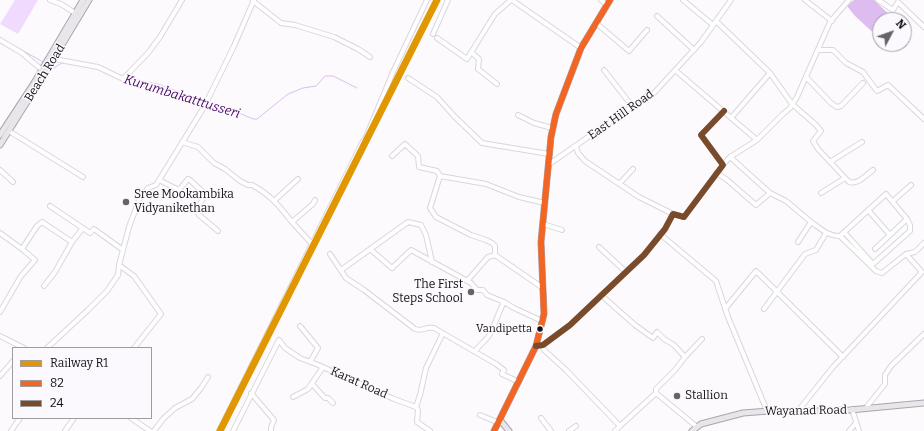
<!DOCTYPE html>
<style>
body{margin:0}
#map{position:relative;width:924px;height:431px;overflow:hidden;background:#fcfafd;font-family:Bitter,serif}
canvas{display:block}
.legend{position:absolute;left:12px;top:347px;width:140px;height:72px;box-sizing:border-box;background:#fcf9fe;border:1px solid #9f9ca1;margin:0;padding:5px 7px;list-style:none;font-size:12px;color:#131115}
.legend li{display:flex;align-items:center;gap:8px;height:20px}
.legend b{width:20px;border:1px solid #9f9ca1}
.north{position:absolute;left:872px;top:12px;width:40px;height:40px;box-sizing:border-box;background:#fcf9fe;border:1px solid #9f9ca1;border-radius:50%;rotate:49deg;font-size:11px;font-weight:700;line-height:16px;text-align:center;color:#131115}
.north::after{content:'';display:block;margin:auto;width:14px;height:18px;background:#656366;clip-path:polygon(50% 0,100% 100%,50% 72%,0 100%)}
</style>
<div id="map">
<canvas width="924" height="431"></canvas>
<ul class="legend">
<li><b style="height:5px;background:#e09702"></b>Railway R1</li>
<li><b style="height:5px;background:#f26522"></b>82</li>
<li><b style="height:5px;background:#7a4b2a"></b>24</li>
</ul>
<div class="north">N</div>
</div>
<script>
const g = document.querySelector('canvas').getContext('2d');
g.lineJoin = 'round';
function paint(path, color) { g.fillStyle = color; g.fill(path, 'evenodd'); }
function strokePath(path, color, width, dash) { g.strokeStyle = color; g.lineWidth = width; g.lineCap = dash ? 'butt' : 'round'; g.setLineDash(dash || []); g.stroke(path); }
function drawText(font, color, halo, rows, align = 'center') {
  g.font = font + ' Bitter,serif'; g.lineWidth = 3; g.setLineDash([]); g.textBaseline = 'middle'; g.strokeStyle = halo; g.fillStyle = color; for (const [text, x, y, turn = 0] of rows) {
    g.save(); g.translate(x, y); g.rotate((+turn || 0) * Math.PI / 180); g.textAlign = isNaN(turn) ? turn : align; if (halo) g.strokeText(text, 0, 0); g.fillText(text, 0, 0); g.restore();
  }
}
paint(new Path2D(`
 M15 0H38L18 34 0 24Z`), '#f0dbfe');
paint(new Path2D(`
 M854 0H874L895 20H880V39L855 16 847 6Z`), '#ddbdf0');
strokePath(new Path2D(`
 M11 44 43 62
 M51 67 54 68 60 64 65 63 82 66
 M138 84 146 87 165 92
 M185 99 191 101
 M206 106 226 112 239 113 253 119H257L288 94 303 88 316 86 325 76H333L357 88`), '#ddbdf0', 1);
const minor = new Path2D(`
 M50 0 61 4 75 13
 M512 0 581 48
 M601 0 607 5
 M683 0 713 25
 M805 0 832 21
 M878 0 893 10 898 2 924 27
 M253 1 281 23 295 25 334 37 358 49 370 57
 M657 16 694 50
 M716 21 770 73 792 104 815 124 821 131 813 141 818 149 849 182C858 185 866 175 873 170
 M596 23 629 51 647 30
 M433 34 448 0
 M437 38 467 59 495 14 511 0
 M0 40 22 53 42 70
 M818 50H833L846 63 863 72 877 91 888 85 924 119
 M471 52 479 59 478 69 497 84
 M54 59 98 67 123 79 159 87 205 104
 M604 70 632 106
 M675 70 757 140
 M806 77 831 103 837 107 841 106 863 83
 M408 78 437 97 454 116 482 143 549 154
 M123 79 148 53 160 37 182 0
 M518 115 534 123 552 128
 M731 118 770 73
 M9 131 83 177
 M182 142 198 147 214 163 225 169 240 181 248 185H252C271 195 279 206 292 222L313 204 315 200
 M576 146 578 153 585 161 639 197 673 214
 M392 156 405 144 418 156 419 167 437 171 440 176 430 208 436 217 471 235 486 240 492 243 495 246V255
 M730 157 770 193
 M830 162 862 142
 M548 165 647 96 654 93 701 42 731 0
 M723 165 730 157 757 140 783 114 790 108 797 97 830 22 849 0
 M0 170 13 182
 M716 173 726 179 756 205 770 193 786 201 811 222 798 242
 M440 176 486 184 519 197 545 203
 M159 180 179 190 188 179 190 180 205 194C203 201 198 205 197 211L199 215 218 231
 M620 183 633 169
 M821 193 845 178
 M275 200 298 179
 M893 201 911 185
 M50 206 90 233 94 229 123 250
 M868 210 890 235
 M292 222 312 244
 M811 222C820 228 829 237 840 236L876 271 882 273 906 254 915 252 924 243
 M543 224 562 230
 M844 232 873 264 910 231V225L907 219
 M0 233 22 249 37 226 42 222 72 242 82 229
 M660 234 716 281 728 317 767 411
 M840 236 886 194 907 219 875 249
 M599 247 626 272
 M370 249 392 268 411 250 471 283 477 290H483L487 295 504 302 514 308 542 321
 M330 254 346 278 364 290 415 329C424 332 425 326 434 328L496 364 504 370 502 374 519 382
 M119 265 134 276 161 314 134 348
 M341 270 408 222 421 225 426 235 432 262
 M467 281 488 257 495 255 543 288
 M44 286 55 272 72 242
 M601 295 635 325 653 338 657 332 664 339 674 345 685 357 675 370 656 389V393
 M725 309 756 271 843 357
 M764 309 805 254 816 250 826 233
 M0 312 21 276 35 260 22 249
 M300 326 318 348 310 362
 M0 336 24 348
 M543 345 544 350 566 370 620 426 615 431
 M536 346 543 345 570 325 644 255 665 229 673 214 684 217 723 165 701 135 724 111
 M47 348 88 310 107 291 118 275 119 265 129 227 139 200 148 188 156 185 204 107 234 46 254 0
 M475 351C479 346 484 342 488 337 495 326 498 313 504 302
 M685 357 702 339
 M0 376 13 361
 M312 384 325 398H328L333 403
 M251 393 274 420 271 427V431
 M293 397 308 389 323 367
 M416 407 420 395 426 368 443 333
 M852 409 859 431
 M865 409 885 384V375L891 366 924 334
 M798 411 833 367 922 272 906 254
 M480 415 499 423
 M131 418 150 431
 M541 418 551 431
 M620 426 656 393 697 427
 M11 431 20 418
 M65 431 74 418
 M154 431 163 419 175 408 192 399 201 388 208 377
 M219 431 362 143 366 137 393 72 427 0
 M233 431 279 340 285 348 300 358 316 364 394 399 416 407 418 410 417 422 430 431
 M569 431 576 426
 M849 431 856 423`);
const major = new Path2D(`
 M0 135 34 83 83 0
 M0 145 44 75 89 0
 M500 420 509 431
 M494 431 536 346 544 314 541 242 551 137 556 114 581 48 610 0
 M692 431 701 424 743 413 769 411H814L850 410 924 403`);
strokePath(minor, '#d9d7da', 6);
strokePath(major, '#aba5ae', 7);
strokePath(minor, '#fffeff', 4);
strokePath(major, '#e9e6eb', 5);
strokePath(new Path2D(`
 M494 431 536 346 544 314 541 242 551 137 556 114 581 48 610 0`), '#f26522', 6);
strokePath(new Path2D(`
 M536 346 543 345 570 325 644 255 665 229 673 214 684 217 723 165 701 135 724 111`), '#7a4b2a', 6);
strokePath(new Path2D(`
 M220 431 437 0`), '#e09702', 7);
for (const [x, y, r, color] of [
 [126,202,4,"#656366"],
 [471,292,4,"#656366"],
 [540,329,3.5,"#131115"],
 [677,396,4,"#656366"]
]) { const dot = new Path2D(); dot.arc(x, y, r, 0, 2 * Math.PI); g.fillStyle = color; g.fill(dot); strokePath(dot, '#fcf9fe', 1.5); }
drawText('11px', '#131115', '#fcf9fe', [
 ["Vandipetta",532,329]
], 'right');
drawText('12px', '#131115', '#fcf9fe', [
 ["Beach Road",45,73,-58],
 ["East Hill Road",621,115,-35],
 ["Karat Road",359,383,24],
 ["Wayanad Road",806,411,-1]
]);
drawText('12px', '#131115', '#fcf9fe', [
 ["Sree Mookambika",134,195],
 ["Vidyanikethan",134,209],
 ["The First",463,285,"right"],
 ["Steps School",463,299,"right"],
 ["Stallion",685,396]
], 'left');
drawText('italic 13px', '#46075f', '#fcf9fe', [
 ["Kurumbakatttusseri",182,97,17]
]);
</script>
